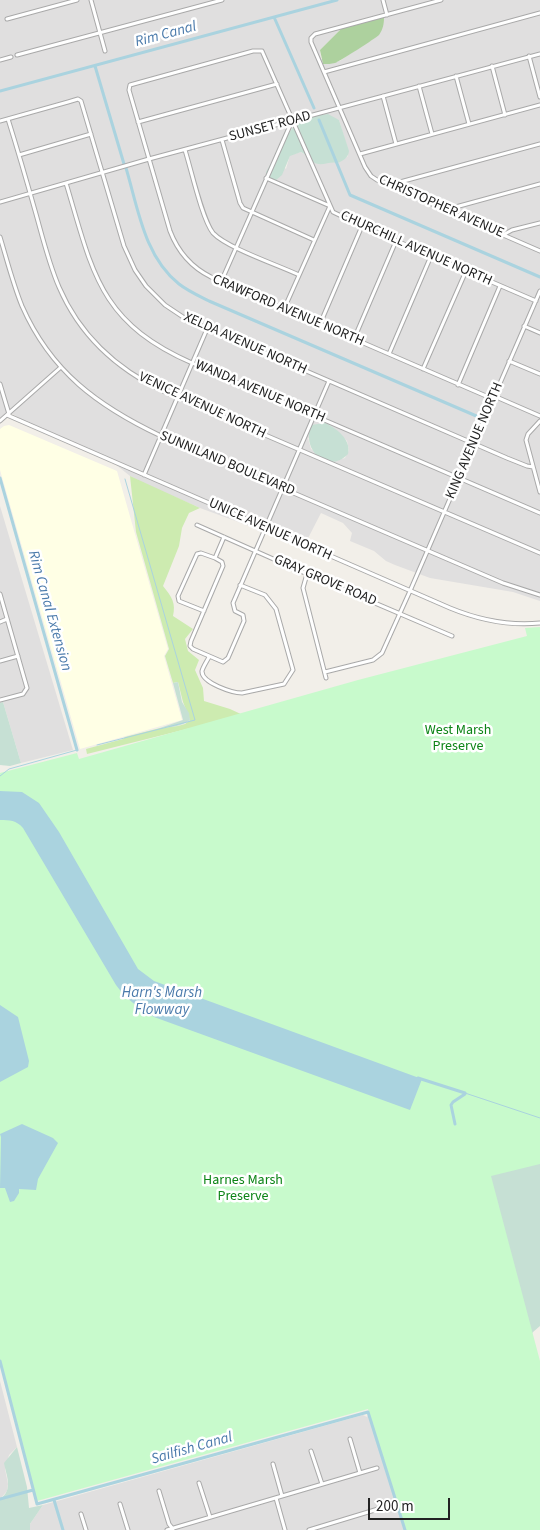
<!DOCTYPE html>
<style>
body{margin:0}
#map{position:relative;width:540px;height:1530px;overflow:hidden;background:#f2efe9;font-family:"Source Sans 3",sans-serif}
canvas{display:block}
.scale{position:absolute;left:368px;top:1498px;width:82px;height:22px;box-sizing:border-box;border:2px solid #222;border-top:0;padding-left:6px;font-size:15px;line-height:18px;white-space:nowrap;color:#222;-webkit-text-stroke:4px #fff;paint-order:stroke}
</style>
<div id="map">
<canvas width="540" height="1530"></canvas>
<div class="scale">200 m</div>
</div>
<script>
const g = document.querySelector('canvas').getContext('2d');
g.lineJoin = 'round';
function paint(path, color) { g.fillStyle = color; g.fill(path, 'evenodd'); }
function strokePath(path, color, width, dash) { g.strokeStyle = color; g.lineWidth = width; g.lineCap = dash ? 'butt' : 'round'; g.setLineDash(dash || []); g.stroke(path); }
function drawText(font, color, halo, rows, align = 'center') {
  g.font = font + ' "Source Sans 3",sans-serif'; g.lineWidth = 5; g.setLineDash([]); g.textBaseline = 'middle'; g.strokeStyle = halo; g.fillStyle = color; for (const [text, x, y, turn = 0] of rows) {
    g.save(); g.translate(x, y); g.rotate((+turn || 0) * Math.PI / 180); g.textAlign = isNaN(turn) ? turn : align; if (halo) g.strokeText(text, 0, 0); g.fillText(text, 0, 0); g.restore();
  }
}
paint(new Path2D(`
 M0 0H540V601L513 592 430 578 395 565 386 561 374 551 350 541 352 533 343 523 321 513 304 546 200 508 147 485 130 476 105 456 26 422 9 412 0 418ZM342 28 353 51 340 61 321 59 320 50ZM313 116 339 120 348 151V156L338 163 332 161 318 164 301 152 290 155 286 169 274 158 276 151 296 123ZM330 425 347 441 349 450 345 458 330 462 311 449 308 438Z
 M0 506 73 750 21 763 3 702 0 703Z
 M0 1381 17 1447 9 1455 5 1469 8 1484 7 1491 0 1499Z
 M370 1412 406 1530H30V1524L43 1505 363 1415 367 1417Z`), '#e0dfdf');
paint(new Path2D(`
 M9 425 117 471 168 649 164 656 182 720 80 749 0 470V429L4 426Z`), '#ffffe5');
paint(new Path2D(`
 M130 476 200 508 189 513 182 528 179 546 163 586C172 597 176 603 173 616L193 629 185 639 188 651 199 660 195 670 203 688 204 701 230 709 243 715 87 754 86 749 123 739 125 737 160 728 178 726 185 724 190 720 183 702 178 682 173 683 165 656 169 649 136 532Z`), '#cdebb0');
paint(new Path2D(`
 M384 17C384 24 383 29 379 35 376 38 340 61 335 63 331 64 328 64 323 64L320 50 342 28Z`), '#add19e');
paint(new Path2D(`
 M328 114 339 120 349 151C348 158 344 160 338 163 331 161 325 165 318 164 311 163 307 155 301 152L290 156 282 175 276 180 267 177 266 172 274 158 276 151 296 123 313 116Z
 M325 423C337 428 352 441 348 454 328 475 301 450 311 425Z
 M178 682 182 702 189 713 190 720C181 727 171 727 160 728L183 720 173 683Z
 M3 702 21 763 10 766 0 765V703Z
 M480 1140 540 1147V1326L533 1332 527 1342Z
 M17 1447 27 1487 29 1508 43 1505 30 1524V1530H0V1499C14 1490 6 1475 4 1463Z`), '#c6e0d4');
paint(new Path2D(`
 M540 627V1164L491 1176 540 1361V1530H406L368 1409 37 1501 0 1359V773L77 753 79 759 358 680 527 636 525 628Z`), '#c8facc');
paint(new Path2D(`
 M0 791 22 792 39 803 59 832 138 969 154 981 422 1079 410 1110 154 1017C139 1008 126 999 116 985L23 828C16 820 10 820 0 820Z
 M0 1005 18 1017 29 1061 28 1067 0 1082Z
 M22 1124 53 1138 58 1143 38 1179 36 1190 19 1189V1193L14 1201 10 1202 5 1188H0L1 1137 0 1134Z`), '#aad3df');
strokePath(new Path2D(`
 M97 745 195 720 125 479
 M0 776 9 769 77 750
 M465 1093 540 1118`), '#aad3df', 1);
strokePath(new Path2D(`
 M274 17 314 108
 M95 66 124 164
 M0 91 337 0
 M319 120 350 195 540 277
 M126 168C138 208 144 256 179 284 188 291 199 296 209 301L481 418
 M0 478 77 750
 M418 1078 465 1093
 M455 1124 451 1105 453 1102 465 1094
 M0 1361 37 1504 368 1412 405 1530
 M0 1499 33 1490
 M54 1500 63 1530`), '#aad3df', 3);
const minor = new Path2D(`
 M91 0 105 51
 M383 0 387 15
 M441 0 315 34 311 38V42L365 167 371 176 377 180 540 251
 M7 19 77 0
 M17 55 222 0
 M529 56 540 97
 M0 60 11 57
 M492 66 505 115
 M324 72 540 13
 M456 76 469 124
 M419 86 432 134
 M383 96 396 144
 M8 119C18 151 27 182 36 214 43 239 49 264 59 287 80 336 118 370 165 392L540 553
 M0 121 68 102 78 99 81 101 124 246 135 270 146 286 165 305 183 317 207 328 507 458 527 466 533 467
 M138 122 277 84
 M222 140 240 203 243 208 314 240
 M185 150C191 169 202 219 213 233 227 248 278 265 299 275
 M360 154 540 105
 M19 155 91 134
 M266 178 330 206 284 309
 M66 183C93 273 99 322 192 363L540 513
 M389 185 540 144
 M0 202 149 159 540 54
 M449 211 452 208 540 184
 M503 235 512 230 540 223
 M0 237C7 260 13 284 22 306 51 372 98 406 161 436L503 583 540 595
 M221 282 292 121
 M320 324 362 226
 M524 326 540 333
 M354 339 396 241
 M389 354 431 256
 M509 361 540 374
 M423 369 466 271
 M0 384 9 414
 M458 385 500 286
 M494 396 540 416
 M493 399 211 277C191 267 178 252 170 231L129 90 130 85 253 51H262L333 212 362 226 536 301
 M7 415 450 608C479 620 509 626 540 623
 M0 421 61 367
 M540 421 528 434 526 440 540 492
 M144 475 207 329
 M197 525 307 574 452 636
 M224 537 215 558 222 562 223 566 191 641 190 646 193 649 223 662 228 658 244 621 243 615 235 611 233 603 329 381
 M307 574 303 588 326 678
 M0 594 27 688 23 694 0 700
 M204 611 179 601 178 596 197 554 201 553 215 558
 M0 622 7 619
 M209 657C207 661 203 667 202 671 201 683 233 693 242 693L284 684 293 670 276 609 265 595 240 585
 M0 661 18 656
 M325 672 373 660 382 653 410 591 540 291
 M350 1439 360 1473
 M311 1451 322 1484
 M273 1464 282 1496
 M199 1483 210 1517
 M159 1491 169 1524 173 1529
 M276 1498 285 1530
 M120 1504 128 1530
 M81 1514 86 1530
 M167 1530 377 1468
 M309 1530 388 1506`);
strokePath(minor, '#a9a9a9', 5);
strokePath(minor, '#fff', 3);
drawText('14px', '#222', '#fff', [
 ["SUNSET ROAD",270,127,-15],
 ["CHRISTOPHER AVENUE",441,207,24],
 ["CHURCHILL AVENUE NORTH",416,249,24],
 ["CRAWFORD AVENUE NORTH",288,311,23],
 ["XELDA AVENUE NORTH",245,344,24],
 ["WANDA AVENUE NORTH",260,392,23],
 ["VENICE AVENUE NORTH",202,406,25],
 ["KING AVENUE NORTH",475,441,-67],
 ["SUNNILAND BOULEVARD",227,464,23],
 ["UNICE AVENUE NORTH",270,530,24],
 ["GRAY GROVE ROAD",325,581,23]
]);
drawText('14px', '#0c8416', '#fff', [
 ["West Marsh",458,731],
 ["Preserve",458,747],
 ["Harnes Marsh",243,1181],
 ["Preserve",243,1197]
]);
drawText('italic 15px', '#4a7aab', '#fff', [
 ["Rim Canal",166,35,-15],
 ["Rim Canal Extension",49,611,74],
 ["Harn's Marsh",162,994],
 ["Flowway",162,1011],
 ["Sailfish Canal",192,1449,-16]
]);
</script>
